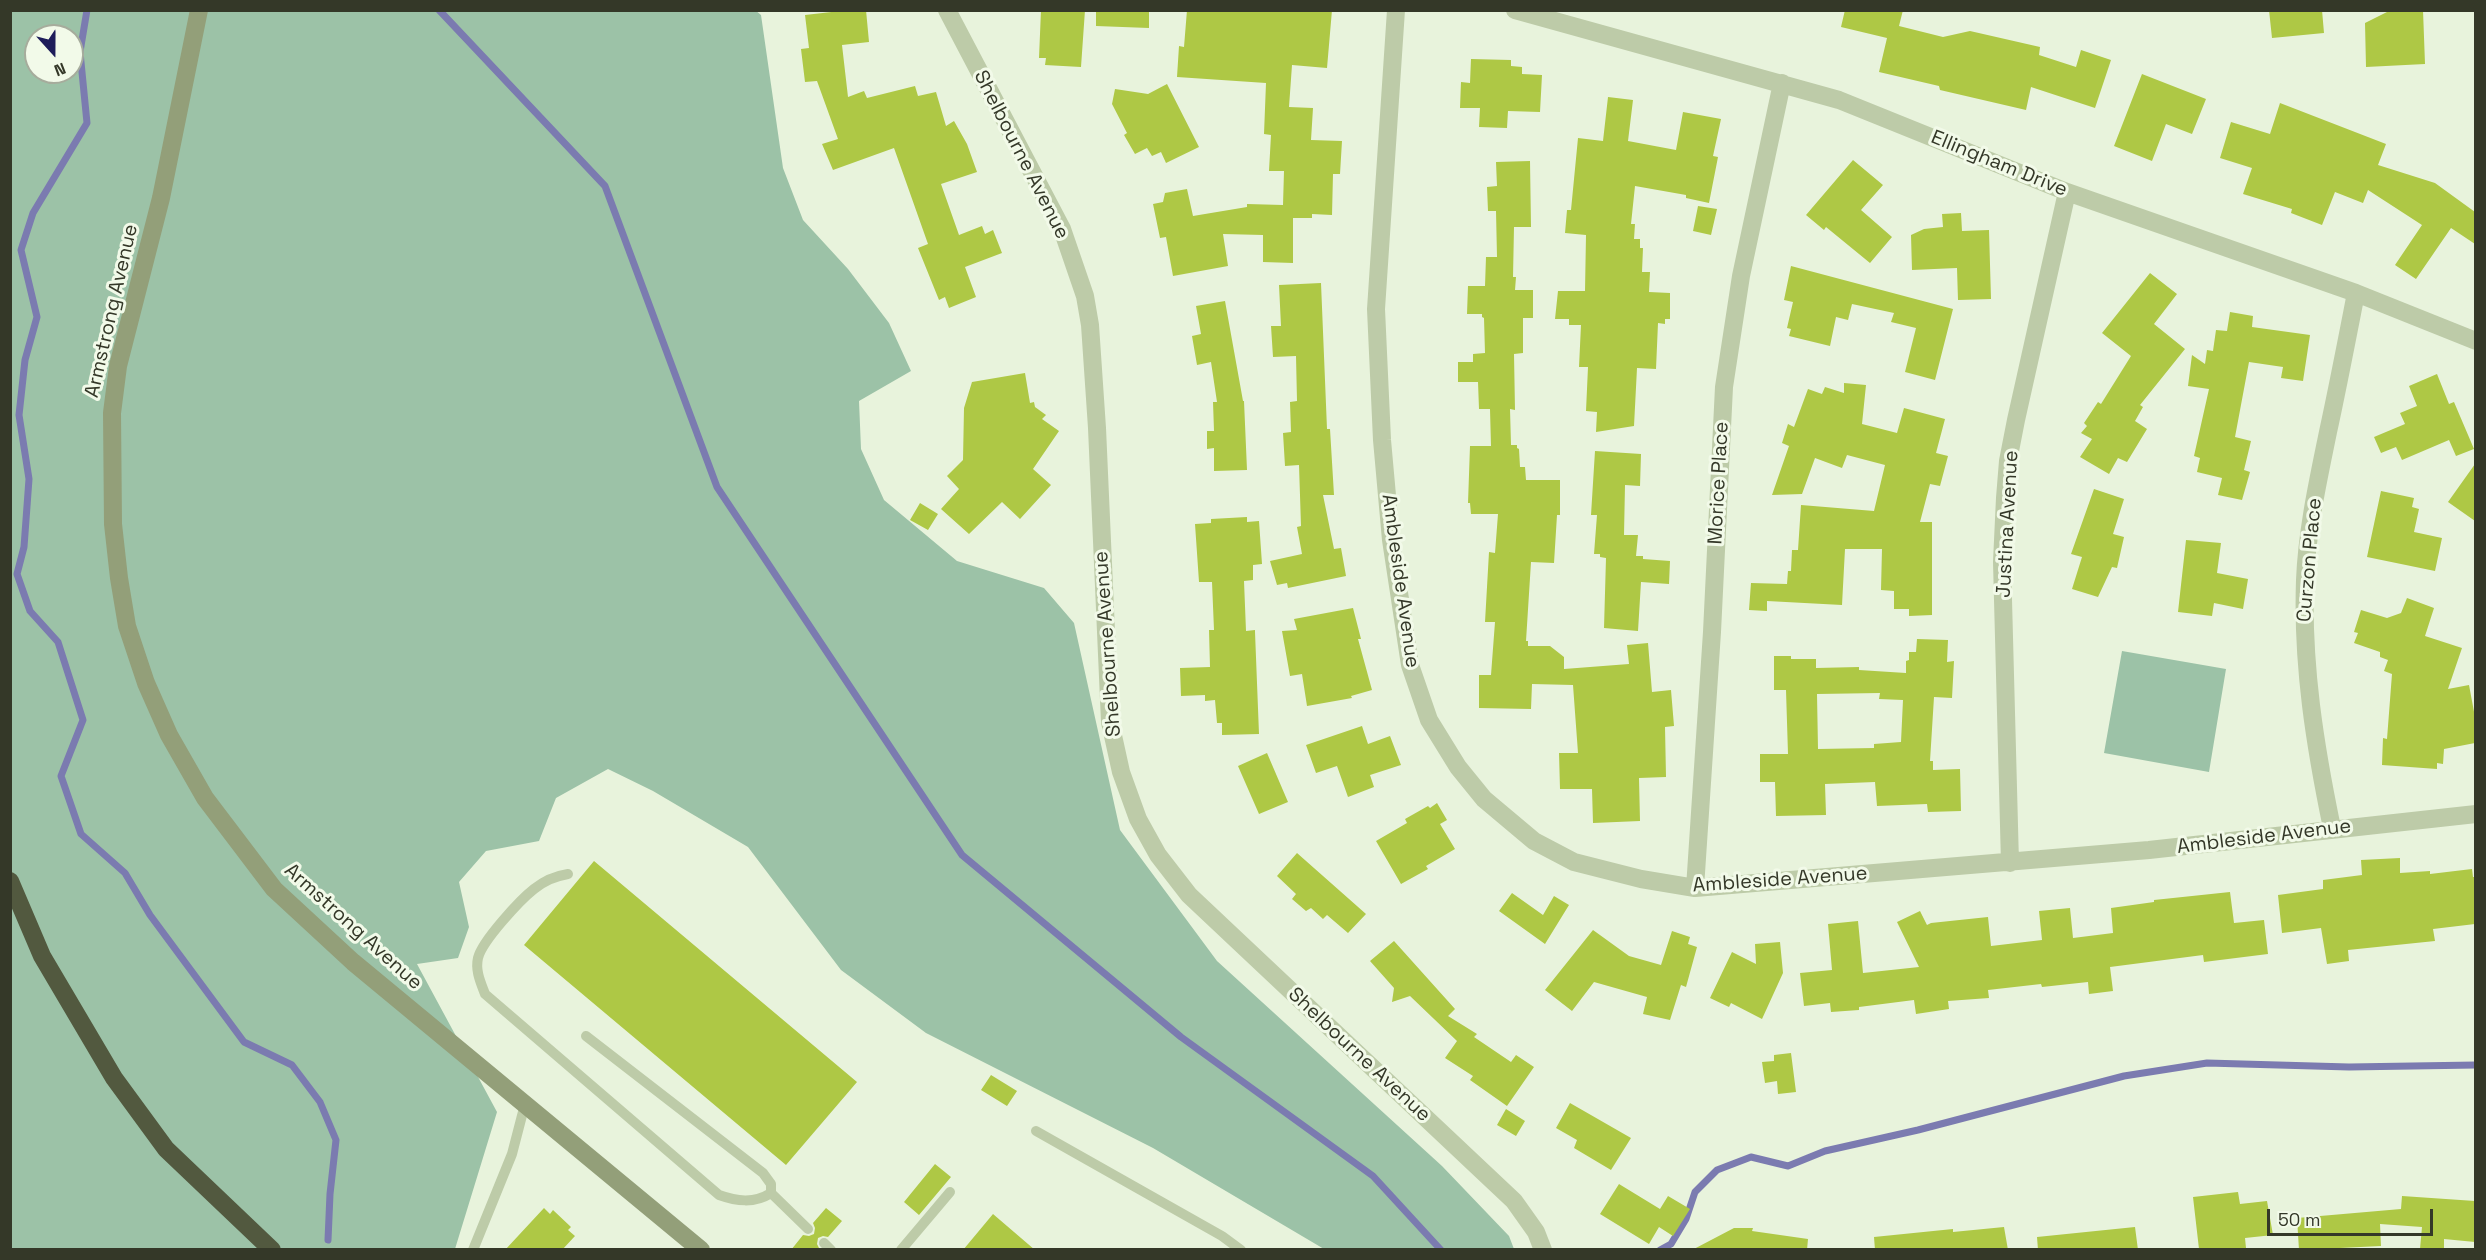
<!DOCTYPE html>
<style>
body{margin:0}
#map{position:relative;width:2486px;height:1260px;overflow:hidden;background:#e8f3dc;font-family:"Space Grotesk",sans-serif}
canvas{display:block}
.frame{position:absolute;inset:0;border:12px solid #343828;pointer-events:none}
.north{position:absolute;left:24px;top:24px;width:60px;height:60px;box-sizing:border-box;background:#f2fae9;border:2px solid #a6ac9c;border-radius:50%;rotate:159deg;font-size:16px;font-weight:700;line-height:24px;text-align:center;color:#343828}
.north::after{content:'';display:block;margin:auto;width:21px;height:27px;background:#1e1d5a;clip-path:polygon(50% 0,100% 100%,50% 72%,0 100%)}
.scale{position:absolute;left:2267px;top:1209px;width:166px;height:27px;box-sizing:border-box;border:3px solid #343828;border-top:0;padding-left:8px;font-size:18px;line-height:21px;white-space:nowrap;color:#343828;-webkit-text-stroke:4px #f2fae9;paint-order:stroke}
</style>
<div id="map">
<canvas width="2486" height="1260"></canvas>
<div class="frame"></div>
<div class="north">N</div>
<div class="scale">50 m</div>
</div>
<script>
const g = document.querySelector('canvas').getContext('2d');
g.lineJoin = 'round';
function paint(path, color) { g.fillStyle = color; g.fill(path, 'evenodd'); }
function strokePath(path, color, width, dash) { g.strokeStyle = color; g.lineWidth = width; g.lineCap = dash ? 'butt' : 'round'; g.setLineDash(dash || []); g.stroke(path); }
function drawText(font, color, halo, rows, align = 'center') {
  g.font = font + ' "Space Grotesk",sans-serif'; g.lineWidth = 6; g.setLineDash([]); g.textBaseline = 'middle'; g.strokeStyle = halo; g.fillStyle = color; for (const [text, x, y, turn = 0] of rows) {
    g.save(); g.translate(x, y); g.rotate((+turn || 0) * Math.PI / 180); g.textAlign = isNaN(turn) ? turn : align; if (halo) g.strokeText(text, 0, 0); g.fillText(text, 0, 0); g.restore();
  }
}
paint(new Path2D(`
 M755 10 761 15 783 168 803 220 848 269 889 323 911 371 859 401 861 449 884 500 957 561 1044 588 1074 623 1120 830 1217 961 1442 1166 1509 1236 1514 1249H1324L1153 1148 926 1033 841 970 748 847 653 791 608 769 556 798 539 841 486 851 459 882 469 927 458 958 417 964 497 1112 455 1249H11L10 11ZM36 36H72V72H36Z
 M2122 651 2226 669 2209 772 2104 753Z`), '#9cc2a7');
strokePath(new Path2D(`
 M87 10 80 52 87 123 33 213 21 250 37 317 25 360 19 415 29 479 24 547 17 574 30 611 58 642 83 720 61 776 81 834 125 873 150 915 244 1042 292 1065 320 1102 336 1140 330 1194 328 1240
 M439 10 605 186 717 487 962 855 1181 1037 1373 1176 1441 1250
 M1660 1250 1671 1244 1686 1219 1695 1192 1717 1170 1751 1157 1788 1166 1825 1151 1918 1130 2124 1076 2207 1063 2349 1067 2476 1065`), '#7b7bb0', 7);
paint(new Path2D(`
 M849 10H866L869 42 842 45 848 97 864 91 867 98 915 86 918 96 936 92 946 126 954 121 967 144 977 172 941 184 959 235 982 226 985 234 993 230 1002 253 965 267 976 297 949 308 945 297 939 300 918 248 928 244 894 148 833 170 822 144 838 139 817 81 805 82 801 49 809 48 805 15Z
 M1041 10H1085L1081 67 1045 65 1046 58H1039Z
 M1096 10H1149V28L1096 26Z
 M1187 10H1332L1327 68 1292 65 1289 107 1313 108 1311 140 1342 141 1340 174H1333L1332 215 1312 214V218H1293V263L1263 262V235L1223 234 1228 266 1173 276 1166 237 1160 238 1153 204 1163 202 1165 193 1187 189 1193 216 1247 207V204L1283 205 1284 171H1269L1271 135 1264 134 1266 83 1177 77 1179 46 1184 47Z
 M1845 10H1903L1899 26 1943 37 1970 31 2040 47 2039 55 2076 67 2081 50 2111 60 2095 108 2031 87 2026 110 1940 90 1939 86 1879 72 1887 38 1841 27Z
 M2269 10H2322L2324 33 2272 38Z
 M2391 10H2423L2425 64 2366 67 2365 23Z
 M1471 59 1511 60V66L1522 67V74L1542 75 1540 112 1508 111 1507 128 1479 127 1480 108H1460L1461 82 1470 83Z
 M2142 74 2206 99 2192 134 2166 124 2152 161 2114 146Z
 M1167 84 1199 147 1166 163 1161 152 1152 156 1147 148 1135 154 1124 135 1127 133 1112 104 1115 89 1148 94Z
 M1608 97 1633 100 1628 141 1676 150 1683 112 1721 119 1713 156 1718 157 1709 203 1686 198V195L1635 186 1631 224H1635L1634 239H1640V248H1643L1642 272H1650L1649 292 1670 293V319H1665V324L1658 323 1656 369 1637 368 1634 426 1596 432 1597 412 1586 411 1588 367H1579L1581 325H1569V319H1555L1558 291H1585L1586 235 1565 233 1567 210H1571L1578 138 1603 141Z
 M2280 103 2386 144 2378 165 2435 183 2475 212V244L2451 228 2416 279 2395 265 2422 225 2368 190 2363 203 2335 192 2322 225 2291 213 2292 209 2243 194 2252 168 2220 158 2231 122 2270 134Z
 M1853 160 1883 185 1861 210 1892 237 1870 263 1826 227 1824 230 1806 215Z
 M1530 161 1531 227H1514L1513 277H1516L1515 290H1533V318H1523V353L1514 354 1515 410 1510 409 1511 445H1517V448L1519 449 1520 467H1525L1526 480H1560V515H1557L1554 563 1531 562 1526 641H1528V646H1550L1564 657V669L1629 664 1627 645 1648 643 1652 692 1671 690 1674 726 1665 727 1666 777 1639 778 1640 821 1593 823 1592 789H1560L1559 753H1578L1573 685 1532 684 1531 709 1479 708V675H1491L1495 622H1485L1489 552 1495 553 1498 514H1471L1470 503H1468L1470 446H1491L1490 409H1479L1478 382H1458V362H1473V354L1485 353 1484 318 1482 317V314H1467L1468 286H1485L1486 257H1497L1496 211H1488L1487 187 1497 186 1496 162Z
 M1698 206 1717 209 1711 235 1693 231Z
 M1961 213 1962 231 1989 230 1991 299 1958 300 1957 268 1912 270 1911 235 1924 229 1943 227 1942 214Z
 M1791 266 1953 309 1935 380 1905 372 1916 328 1891 322 1894 313 1852 304 1848 320 1836 317 1830 346 1789 336 1791 329 1787 328 1793 302 1784 300Z
 M2150 273 2177 294 2154 324 2185 349 2140 405 2143 407 2135 421 2147 429 2127 462 2118 458 2109 474 2080 457 2092 439 2081 433 2087 426 2084 423 2098 402 2101 404 2131 356 2102 333Z
 M1321 283 1327 429H1330L1334 495H1323L1334 549 1341 548 1346 576 1288 588 1287 583 1277 585 1270 561 1302 554 1297 527 1301 526 1299 465 1285 466 1283 433 1291 432 1290 402 1297 401 1296 356 1273 357 1271 326H1281L1279 285Z
 M1225 301 1243 401H1244L1247 470 1214 471V448L1207 449V431H1214L1213 402H1217L1211 362 1197 365 1192 336 1201 334 1196 306Z
 M2230 312 2253 316 2252 327 2310 335 2303 381 2281 378 2283 367 2249 362 2235 437 2251 441 2244 470 2250 472 2242 500 2218 495 2222 478 2197 472 2200 458 2194 456 2209 389 2188 386 2192 355 2205 364 2207 350 2213 351 2216 330 2227 331Z
 M1025 373 1030 403 1034 402 1035 407 1046 415 1042 419 1059 431 1033 469 1051 485 1020 519 1002 502 969 534 941 509 959 489 947 476 963 460 964 408 972 382Z
 M2437 374 2449 404 2454 402 2474 449 2456 456 2449 440 2402 460 2396 447 2381 453 2374 437 2405 424 2400 413 2417 406 2409 386Z
 M1844 383 1866 385 1862 424 1897 433 1904 408 1945 419 1936 453 1948 456 1940 486 1930 484 1920 522H1932V615L1909 616V609H1894V591L1881 590 1882 549H1845L1842 605 1767 601V611L1749 610 1751 583 1787 584 1788 571H1791L1792 550H1798L1801 505 1874 511 1885 465 1847 455 1842 468 1815 458 1802 494 1772 495 1789 446 1782 443 1788 424 1794 427 1808 389 1822 394 1825 387 1844 393Z
 M1595 451 1641 454 1640 486 1625 485 1624 535H1638L1636 556H1643V559L1670 561 1669 584 1641 582 1638 631 1604 628 1606 558 1600 557V554H1594L1597 515H1591Z
 M2475 464V521L2448 502Z
 M2094 489 2124 499 2113 534 2124 537 2117 568 2112 567 2098 597 2072 589 2082 557 2071 554Z
 M2381 491 2414 498 2412 507 2419 509 2414 532 2442 538 2435 571 2367 557Z
 M920 503 938 514 928 530 910 520Z
 M1247 517V522L1259 521 1262 564 1253 565V580L1244 581 1246 631 1255 630V632L1259 734 1222 735V723H1217L1215 700 1205 701V695L1181 696 1180 668 1210 667 1209 630H1214L1212 582H1199L1195 524 1211 523V519Z
 M2186 540 2221 543 2217 573 2248 579 2243 609 2214 603 2212 616 2178 612Z
 M2407 598 2434 608 2425 636 2462 648 2448 689 2469 685 2475 717V743L2444 749 2443 764 2437 763V769L2382 765 2383 738 2387 739 2392 674 2384 671 2388 660 2380 657V652L2354 643 2358 633 2354 632 2361 610 2387 618 2401 613Z
 M1353 608 1361 639H1358L1372 690 1351 696 1352 698 1307 706 1302 674 1290 676 1282 631 1297 630 1294 619Z
 M1917 639 1948 640 1947 662 1954 661 1952 698 1934 697 1930 761H1933V770L1960 769 1961 811 1928 812 1927 804 1877 806 1875 782 1825 784 1826 815 1776 816 1775 782H1760V754H1788L1786 690H1774V656H1791V659H1816V668L1859 667V670L1906 673V661L1909 660V652H1916ZM1880 693 1879 699 1903 700 1901 742 1874 744V748L1818 749 1817 694Z
 M1362 726 1368 744 1390 736 1401 765 1370 775 1374 787 1348 797 1337 766 1316 773 1306 745Z
 M1267 753 1288 802 1259 814 1238 766Z
 M1437 803 1447 820 1440 824 1455 849 1426 866 1428 869 1401 884 1376 841 1407 823 1405 819 1428 806 1430 808Z
 M1297 853 1366 914 1348 933 1327 915 1323 919 1311 908 1306 911 1292 899 1296 894 1277 876Z
 M2400 858V873L2430 871V874L2472 869 2473 877H2475V924L2433 929 2435 941 2348 950 2349 961 2327 964 2321 928 2282 933 2278 895 2323 889V880L2362 875 2361 860Z
 M594 861 857 1082 786 1165 524 945Z
 M2230 892 2234 923 2264 920 2268 954 2204 962 2203 955 2110 967 2113 991 2089 994 2088 982 2042 987 2041 984 1988 990 1989 998 1948 1001 1949 1009 1916 1014 1914 1000 1859 1007V1010L1831 1012 1830 1003 1804 1006 1800 973 1832 970 1828 924 1858 921 1863 973 1919 967 1897 922 1920 911 1927 925 1931 923 1988 917 1991 946 2042 940 2039 911 2070 908 2073 938 2113 933 2111 908 2154 902V900Z
 M1512 893 1543 915 1554 896 1569 905 1545 944 1499 911Z
 M1593 930 1629 956 1661 965 1672 931 1690 937 1688 944 1697 947 1686 987 1681 985 1670 1020 1643 1014 1647 997 1594 982 1572 1011 1545 990Z
 M1394 941 1455 1009 1448 1016 1477 1034 1474 1037 1511 1062 1516 1055 1534 1067 1507 1106 1470 1080 1473 1076 1445 1058 1457 1041 1410 996 1392 1002 1394 988 1370 961Z
 M1780 942 1783 973 1762 1019 1731 1003 1729 1007 1710 998 1732 952 1756 964 1755 944Z
 M1791 1053 1796 1092 1778 1094 1777 1081 1765 1083 1762 1062 1774 1061V1055Z
 M991 1075 1017 1091 1007 1106 981 1090Z
 M1570 1103 1631 1138 1611 1170 1574 1148 1577 1140 1556 1128Z
 M1506 1109 1525 1121 1516 1136 1497 1125Z
 M935 1164 951 1177 919 1215 904 1202Z
 M1619 1184 1660 1209 1668 1196 1690 1209 1673 1236 1659 1227 1649 1244 1600 1214Z
 M2238 1192 2240 1204 2267 1201 2273 1235 2245 1238 2246 1248 2199 1249 2193 1197Z
 M2402 1196 2475 1201V1242L2444 1239V1250L2420 1249 2422 1227 2380 1224 2381 1246 2299 1250 2297 1218 2401 1209Z
 M544 1208 550 1214 553 1210 571 1227 568 1230 575 1236 562 1250H505Z
 M826 1208 842 1221 828 1237 823 1236 818 1238 817 1244 819 1248 791 1250 803 1235 809 1236 814 1234 815 1228 813 1223Z
 M993 1214 1035 1250H963Z
 M2004 1227 2008 1250H1875L1874 1237 1953 1229V1232Z
 M2135 1227 2138 1250H2038L2037 1237Z
 M1734 1228H1753L1752 1231 1808 1239 1807 1250H1692Z`), '#aec845');
strokePath(new Path2D(`
 M568 874C555 876 544 881 534 889 520 900 482 941 478 958 475 971 481 983 485 994L719 1195C736 1201 754 1204 771 1193
 M586 1036 763 1173 771 1184V1193L808 1229
 M1036 1131 1222 1236 1241 1250
 M824 1243 831 1250
 M473 1250 512 1154 525 1104
 M901 1250 950 1192`), '#bdcba8', 10);
strokePath(new Path2D(`
 M947 10 1062 229 1085 296 1090 325 1097 428 1110 722 1121 772 1138 819 1158 855 1189 895 1514 1201 1536 1232 1543 1250
 M1396 10 1376 309 1382 440 1391 540 1410 665 1429 720 1458 767 1484 799 1534 841 1574 862 1641 879 1695 888 2149 850 2476 814
 M1515 10 1839 100 2067 192 2356 293 2476 341
 M2332 828C2315 746 2302 665 2305 580 2307 530 2318 481 2328 432 2338 386 2347 339 2356 293
 M2010 863 2002 562 2005 498 2008 461 2016 420 2067 192
 M1695 888 1712 632 1724 387 1741 276 1782 83`), '#bdcba8', 18);
strokePath(new Path2D(`
 M199 10 161 198 118 366 112 413 113 524 119 578 127 626 146 683 169 735 205 798 274 889 353 962 701 1250`), '#939f79', 18);
strokePath(new Path2D(`
 M10 881 42 956 114 1078 166 1149 272 1250`), '#52593f', 18);
drawText('20px', '#343828', '#f2fae9', [
 ["Shelbourne Avenue",1021,155,63],
 ["Ellingham Drive",1999,164,22],
 ["Armstrong Avenue",112,311,-77],
 ["Morice Place",1719,483,-87],
 ["Justina Avenue",2008,524,-87],
 ["Curzon Place",2310,560,-85],
 ["Ambleside Avenue",1400,581,82],
 ["Shelbourne Avenue",1108,644,-94],
 ["Ambleside Avenue",2264,837,-7],
 ["Ambleside Avenue",1780,880,-4],
 ["Armstrong Avenue",353,927,42],
 ["Shelbourne Avenue",1359,1055,43]
]);
</script>
